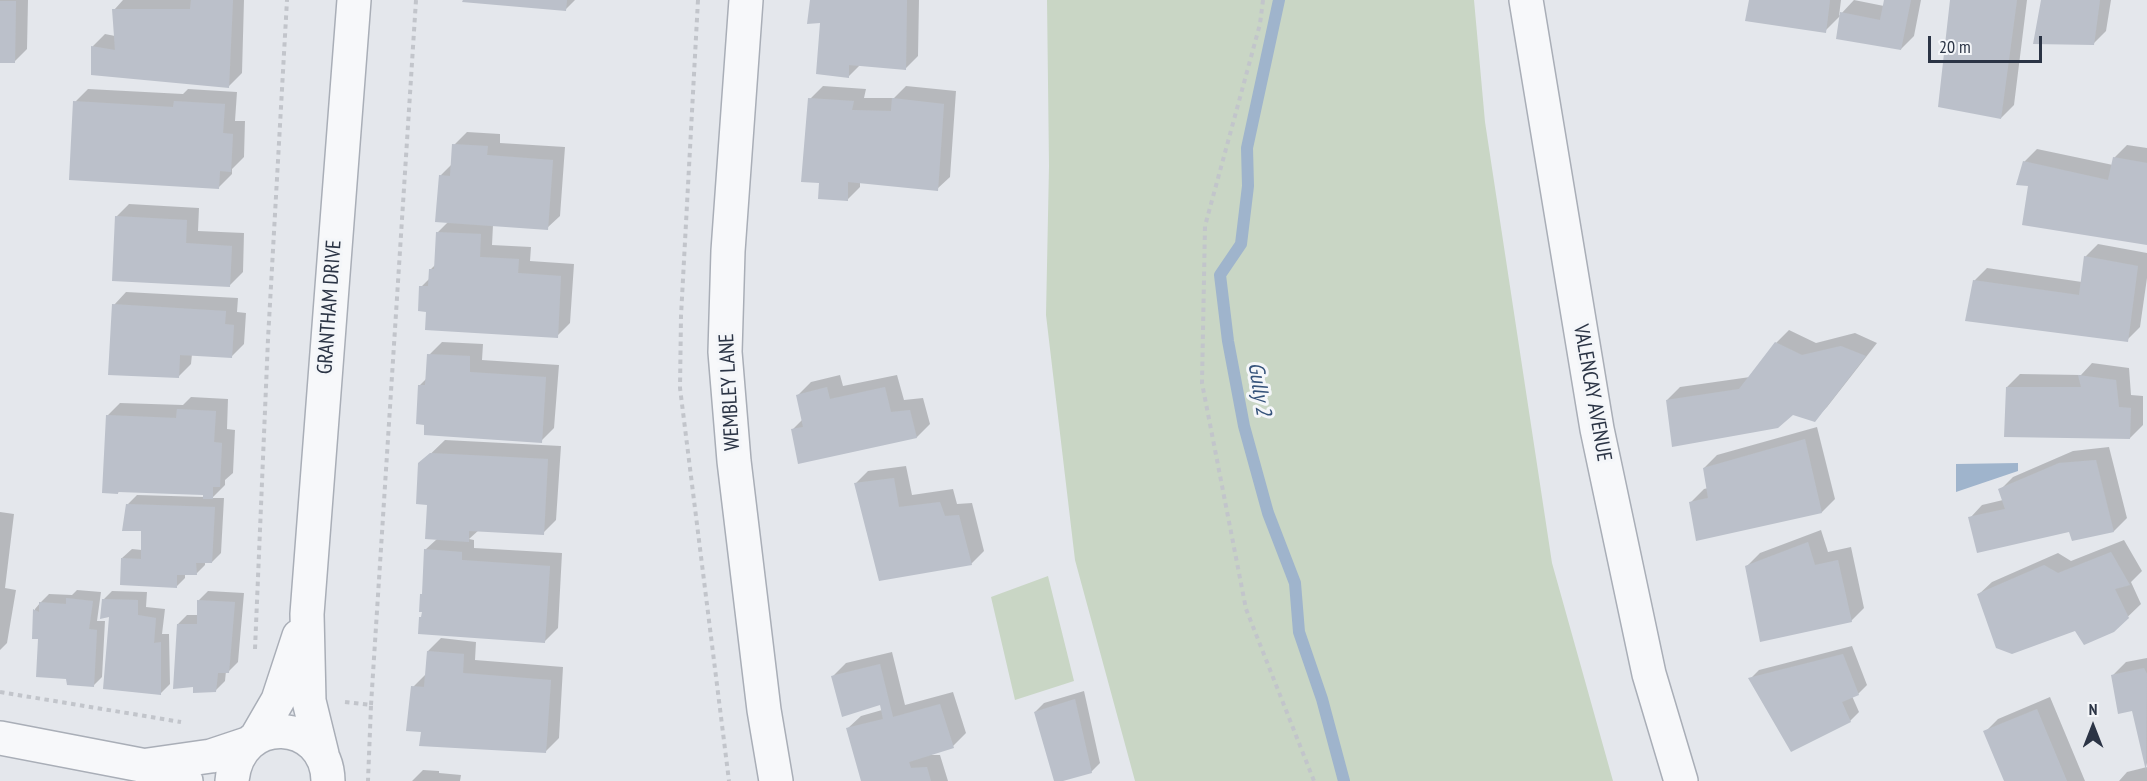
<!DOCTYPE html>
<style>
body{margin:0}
#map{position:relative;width:2147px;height:781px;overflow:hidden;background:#e4e7ec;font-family:"PT Sans Narrow",sans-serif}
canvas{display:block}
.north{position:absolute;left:2063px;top:697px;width:60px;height:60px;-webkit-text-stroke:4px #f4f6f9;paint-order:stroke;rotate:0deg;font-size:16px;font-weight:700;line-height:24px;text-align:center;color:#2b3445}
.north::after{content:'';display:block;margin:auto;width:21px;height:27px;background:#2b3445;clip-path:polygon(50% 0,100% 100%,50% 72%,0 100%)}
.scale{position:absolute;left:1928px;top:36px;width:114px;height:27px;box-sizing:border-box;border:3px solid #2b3445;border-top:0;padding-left:8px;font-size:18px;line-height:21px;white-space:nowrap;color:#2b3445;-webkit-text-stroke:4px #f4f6f9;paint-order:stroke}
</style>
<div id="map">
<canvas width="2147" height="781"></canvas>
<div class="north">N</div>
<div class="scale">20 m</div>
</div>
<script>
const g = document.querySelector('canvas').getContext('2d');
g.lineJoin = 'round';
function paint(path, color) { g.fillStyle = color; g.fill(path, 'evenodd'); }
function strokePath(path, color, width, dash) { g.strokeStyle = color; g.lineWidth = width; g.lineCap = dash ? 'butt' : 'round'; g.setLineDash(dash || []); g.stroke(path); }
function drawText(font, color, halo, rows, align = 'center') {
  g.font = font + ' "PT Sans Narrow",sans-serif'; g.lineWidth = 6; g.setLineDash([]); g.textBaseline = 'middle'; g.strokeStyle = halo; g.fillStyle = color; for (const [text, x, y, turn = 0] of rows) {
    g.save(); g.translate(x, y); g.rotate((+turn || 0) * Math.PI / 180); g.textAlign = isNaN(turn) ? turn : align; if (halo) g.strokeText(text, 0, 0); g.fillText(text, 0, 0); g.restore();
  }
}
paint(new Path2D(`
 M1047 0H1474L1485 122 1552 563 1613 781H1135L1075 560 1046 315 1049 166Z
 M1048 576 1074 681 1015 700 991 597Z`), '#c9d6c5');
paint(new Path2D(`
 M2018 463V471L1956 492V464Z`), '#9fb4cc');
paint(new Path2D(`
 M0 0H28L27 49 14 62H0Z
 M123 0H244L242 73 229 86 92 47 105 34 115 36 114 10Z
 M461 0H575L566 9Z
 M811 0H919L918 56 905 69 860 65 848 77Z
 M1750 0H1841L1839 16 1854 0 1884 6 1885 0H1921L1914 36 1901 49 1841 15 1825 31Z
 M1952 0H2027L2014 105 2001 118Z
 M2043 0H2111L2106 31 2093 44Z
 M823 86 866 89 864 98H894L906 86 956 91 950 177 937 189 860 181V187L847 200 821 182 810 99Z
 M88 89 183 94 188 89 237 92 235 121H245L244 157 232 169V174L219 187 75 102Z
 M467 132 500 134V143L565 147 560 216 547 228 493 225 492 245 531 247 530 261 574 264 570 323 557 336 421 287 430 278V270L436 264 437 233 448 222 440 176 452 164 454 145Z
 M2127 145 2147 148V244L2030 185 2024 162 2037 149 2113 165 2114 158Z
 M129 204 199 208 198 231 244 233 243 272 230 285 116 217Z
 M2098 244 2147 253V278L2140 327 2127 340 1974 281 1987 268 2082 282 2085 257Z
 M126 292 238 298 237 312 246 313 244 344 231 357 192 354 191 364 178 377 114 305Z
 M1789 330 1816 343 1855 333 1877 343 1827 407 1814 420 1792 413 1667 400 1680 387 1750 377 1776 343Z
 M442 342 483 344 482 360 559 365 554 428 541 441 420 385 427 378 429 355Z
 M2092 363 2129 368 2131 395 2143 396V425L2130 438 2007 387 2020 374 2081 375Z
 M840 375 843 386 897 375 904 400 923 398 930 424 917 437 793 429 803 419 798 395 811 382Z
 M191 397 228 399 227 429 235 430 233 473 225 480V485L212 498H224L221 553 212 562H205V565L196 574H185V578L176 587 122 558 132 549 142 550 143 529 128 504 137 495 204 497V494L120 490 118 493 107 416 120 403 183 405Z
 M1817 427 1835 499 1822 512 1698 539 1691 502 1704 489 1708 488 1704 468 1717 455Z
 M445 440 561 446 556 520 543 533 479 530 469 539 474 540V548L562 553 558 628 545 641 423 615 425 550 437 539 420 464Z
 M2109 447 2127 518 2114 531H2070L1970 518 1982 505 2003 500 2000 490 2013 477 2073 451Z
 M906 466 912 495 953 489 957 504 972 503 984 551 971 564 855 484 868 471Z
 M0 512 14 514 5 588 16 590 7 643 0 650Z
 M1821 530 1828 552 1851 547 1864 608 1851 621 1747 566 1760 553Z
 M2124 540 2142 571 2131 582 2141 604 2113 631 2075 629 1979 594 1992 582 2058 553 2071 561Z
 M77 590 101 592 97 621H105L102 677 93 686 68 678 39 638H33L35 609 40 603 49 594 72 595Z
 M112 591 147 592 146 607 165 609 162 634H169L170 684 161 693 110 615 103 600Z
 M208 591 244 593 238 662 229 671H226L225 681 216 690 178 624 187 615H199V600Z
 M441 638 476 642 475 660 563 667 559 738 546 751 423 730 413 687 427 673 428 651Z
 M1852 646 1867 685 1858 694 1852 696 1859 712 1850 721 1750 679 1759 670Z
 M892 652 905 705 953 692 966 733 953 746 928 755H940L948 781H863L848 728 861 716 882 710 881 703 833 676 846 663Z
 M2147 658V781H2119L2127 772 2147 767 2133 709 2113 675 2126 662Z
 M1084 691 1100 763 1091 772 1055 781 1035 712 1044 703Z
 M2050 697 2085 781H2005L1985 732 1998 719Z
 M423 770 439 771V773L461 775 460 781H412Z`), '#0003');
strokePath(new Path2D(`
 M1279 0 1247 148 1248 186 1241 244 1220 275 1228 341 1244 426 1268 513 1295 583 1299 632 1322 699 1344 781`), '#9fb4cc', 12);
paint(new Path2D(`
 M191 0H233L229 88 91 75V46L115 50 112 9H190Z
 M463 0H567L566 11 462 2Z
 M810 0H907L906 70 849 65V78L816 74 820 23 807 24Z
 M1749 0H1830L1826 33 1745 21Z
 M1884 0H1911L1901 50 1836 39 1840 12 1880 20Z
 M1950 0H2017L2001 119 1938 107Z
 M2041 0H2100L2094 45 2033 44Z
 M0 1H16L15 63H0Z
 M808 98 854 101 852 110 891 111 892 98 944 104 938 191 848 182V201L818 199 819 183 801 182Z
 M73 101 173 107 174 101 225 104 223 133 233 134 231 172 220 171 219 189 69 180Z
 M452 144 488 146 487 155 553 160 548 230 435 222 439 175 450 176Z
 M2113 157 2147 163V245L2022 225 2028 186 2016 185 2023 161 2108 180Z
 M115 216 187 220 186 243 232 246 230 287 112 281Z
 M436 232 481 234 480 257 519 259 518 273 561 276 558 338 425 330 426 312 418 311 419 286H428L429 269H434Z
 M2084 256 2138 266 2128 342 1965 321 1973 280 2079 295Z
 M112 304 226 311 225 324 234 325 232 358 180 355 179 378 108 375Z
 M1775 342 1802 355 1841 346 1866 356 1815 422 1793 415 1778 428 1672 447 1666 400 1739 389Z
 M427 354 470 356V372L546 377 542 443 424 435V425L416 424 418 385H425Z
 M2078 375 2116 380 2119 407 2131 408 2130 439 2004 437 2006 387H2081Z
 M827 387 830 399 885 387 891 412 910 410 917 438 798 464 791 429 803 427 796 395Z
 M177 409 216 411 214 442 222 443 220 487H213V499H203V495L118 492V494L102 493 106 415 176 418Z
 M1805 439 1822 513 1696 541 1689 502 1708 498 1703 468Z
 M430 453 548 459 544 535 469 531V542L425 539 427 505 416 504 418 463Z
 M2096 460 2114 532 2072 541 2069 532 1977 553 1968 517 2005 509 1998 489 2059 463Z
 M894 478 899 507 940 502 945 516 959 515 972 565 879 581 854 483Z
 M126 504 215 507 212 563H196L197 575H177V588L120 585 121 558 141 559V531H122Z
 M1808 542 1815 565 1838 560 1852 622 1760 642 1745 566Z
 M424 549 462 552V560L550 566 545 643 418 634 419 617H421L422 612H419L420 594H422Z
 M2111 552 2130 585 2115 589 2129 618 2114 632 2084 645 2075 631 2012 654 1996 648 1977 594 2044 565 2058 573Z
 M66 598 93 601 89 629 97 630 94 687 67 685 66 679 36 677 38 639H32L33 609 39 612V602L66 604Z
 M102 599 138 600V615L156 618 154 643 161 642V695L103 689 109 617 100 619Z
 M197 600 235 602 229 673H218L216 692 193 693V687L173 689 177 624H197Z
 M427 651 464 654 463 673 551 680 546 753 419 746 421 732 406 731 411 686 424 687Z
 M1843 654 1859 695 1842 702 1851 722 1791 752 1748 678Z
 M880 664 893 717 940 704 954 748 909 762 911 768 927 767 931 781H861L846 728 883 719 880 705 842 717 831 676Z
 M2144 668 2147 674 2146 771 2132 711 2118 714 2111 675Z
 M1075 699 1092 773 1063 781H1054L1034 712Z
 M2037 709 2067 781H2004L1983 731Z`), '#bbc0ca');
const minor = new Path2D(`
 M746 0 728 251 725 352 734 461 764 710 776 781
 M1526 0 1597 429 1649 674 1681 781
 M0 738 146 766 186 781
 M256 738 278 700 299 636
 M322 754 309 701 307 614 354 0
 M148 765 211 756 247 744
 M232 781C238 712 327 718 328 781`);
strokePath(minor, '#a9aeb7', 36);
strokePath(new Path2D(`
 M698 0 681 316 680 388 729 781
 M1263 0 1260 24 1205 226 1202 383 1246 609 1314 781
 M255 649 268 339 287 0
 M0 692 181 722
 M345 702 371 705 368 781
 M371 705 416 0`), '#c2c5cb', 4, [4.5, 4.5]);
strokePath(minor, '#f7f8fa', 33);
drawText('21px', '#2b3445', '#f4f6f9', [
 ["GRANTHAM DRIVE",330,307,-86],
 ["WEMBLEY LANE",730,392,-93],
 ["VALENCAY AVENUE",1592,393,80]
]);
drawText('italic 22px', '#34527a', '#f4f6f9', [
 ["Gully 2",1259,389,81]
]);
</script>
